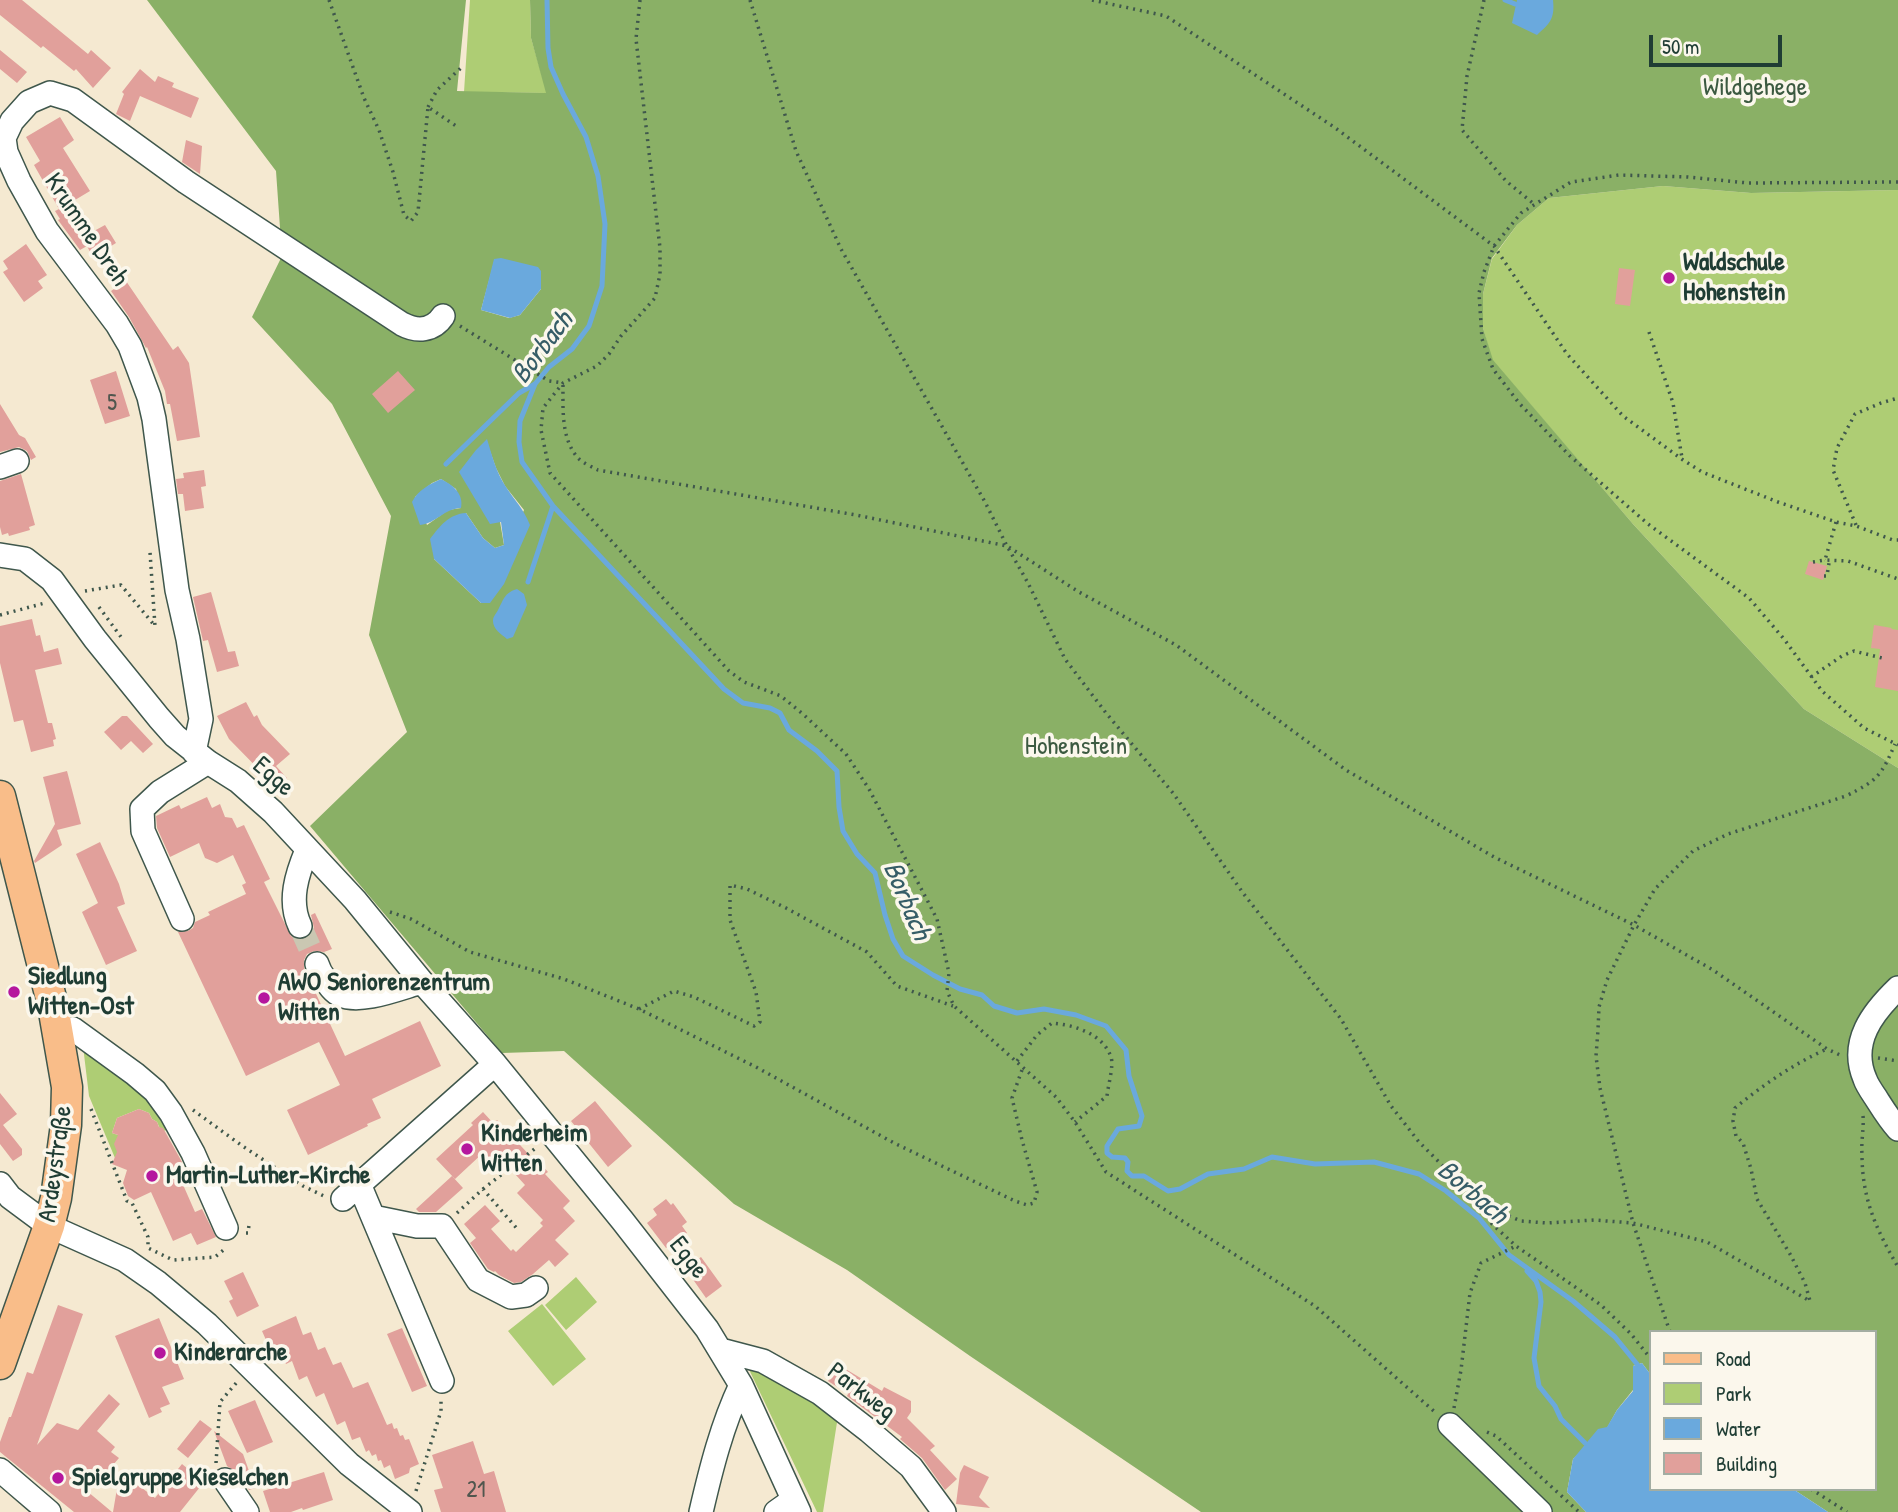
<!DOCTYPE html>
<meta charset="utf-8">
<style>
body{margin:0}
#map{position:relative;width:1898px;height:1512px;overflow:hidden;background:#f5e9d1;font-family:"Patrick Hand",sans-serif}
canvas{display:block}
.legend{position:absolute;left:1649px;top:1330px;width:228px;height:161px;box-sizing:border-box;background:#fbf7ec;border:2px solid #a3ada2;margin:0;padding:9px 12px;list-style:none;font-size:21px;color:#1f3d34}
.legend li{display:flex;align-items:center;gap:14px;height:35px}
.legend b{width:35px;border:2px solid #a3ada2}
.scale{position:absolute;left:1649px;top:35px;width:133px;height:32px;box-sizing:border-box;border:4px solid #1f3d34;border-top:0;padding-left:9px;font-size:21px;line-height:24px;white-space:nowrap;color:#1f3d34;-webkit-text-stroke:5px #fbf7ec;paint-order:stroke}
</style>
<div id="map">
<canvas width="1898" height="1512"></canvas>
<ul class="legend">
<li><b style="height:9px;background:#f9bd89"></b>Road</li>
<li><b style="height:19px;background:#aecd74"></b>Park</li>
<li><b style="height:19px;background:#6aa9dd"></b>Water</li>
<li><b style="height:19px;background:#e1a09b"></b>Building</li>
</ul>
<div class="scale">50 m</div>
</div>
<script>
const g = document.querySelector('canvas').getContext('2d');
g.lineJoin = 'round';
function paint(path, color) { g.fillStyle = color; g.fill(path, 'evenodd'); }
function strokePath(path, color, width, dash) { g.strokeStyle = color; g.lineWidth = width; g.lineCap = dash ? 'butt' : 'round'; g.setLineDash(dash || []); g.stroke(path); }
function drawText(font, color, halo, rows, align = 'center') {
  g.font = font + ' "Patrick Hand",sans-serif'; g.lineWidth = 7; g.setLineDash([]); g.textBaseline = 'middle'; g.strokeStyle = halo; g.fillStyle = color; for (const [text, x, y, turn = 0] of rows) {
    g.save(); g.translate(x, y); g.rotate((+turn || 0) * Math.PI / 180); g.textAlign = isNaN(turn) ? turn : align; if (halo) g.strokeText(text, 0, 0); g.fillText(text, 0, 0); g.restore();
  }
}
paint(new Path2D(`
 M470 0H530L531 38 547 93 464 92Z
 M1663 186 1751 193 1898 190V768L1804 709 1633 524 1492 360 1483 328V294L1492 259 1517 225 1549 198Z
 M83 1046 146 1090 169 1130 161 1131 157 1122 152 1119 149 1113 139 1109 117 1118 112 1133 118 1135 119 1156 115 1158 89 1096Z
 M576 1277 597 1302 566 1330 545 1305Z
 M542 1304 586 1359 553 1386 508 1331Z
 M744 1359 838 1416 823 1512H817Z`), '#aecd74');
paint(new Path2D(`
 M147 0H466L457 91 546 93 531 38 530 0H1898V190L1751 193 1663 186 1549 198 1517 225 1492 258 1483 294V328L1493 360 1633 524 1804 709 1898 768V1512H1828L1793 1489H1875V1332H1651V1375L1642 1363 1633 1366V1390L1617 1410 1607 1428 1573 1459 1567 1492 1586 1512H1201L970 1356 847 1270 734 1204 564 1051 502 1053 310 826 407 732 369 635 391 516 332 404 252 317 282 256 276 171ZM495 259 541 289 520 315 509 318 481 310ZM486 440 496 468 505 486 524 510 481 603 434 559 466 513 483 538 495 548 504 545ZM441 479 456 489 461 508 448 510 427 525 415 497 432 483Z`), '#8ab066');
paint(new Path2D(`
 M1517 0H1553C1555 19 1550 23 1537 35L1512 23Z
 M501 258 538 267 541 271V289L520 315 510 318 481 310 494 259Z
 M487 439C492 455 496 472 506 487 516 502 523 508 530 525L504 584 490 603H481L434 559 430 539C440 526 449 514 466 513L483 538 495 548 504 545 501 522 490 524 459 472 476 450Z
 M441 479C453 485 464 494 461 508 443 509 437 523 420 525L412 502C418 490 430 484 441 479Z
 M517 589 524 594 527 605 513 637 507 639C501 634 493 629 493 621 493 616 496 614 498 610 504 599 504 593 517 589Z
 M1642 1363 1651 1375V1489H1793L1828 1512H1586L1567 1492 1573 1459 1598 1429 1607 1427 1617 1410 1633 1391V1366Z`), '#6aa9dd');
strokePath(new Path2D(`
 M547 0 548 48 551 67 563 94 586 137 598 176 605 224 602 286 589 326 572 349 549 367 535 384 520 421 519 442 522 462 553 506 724 689 743 703 770 708 780 713 789 730 817 751 837 771 839 807 843 831 857 854 875 873 885 915 893 939 903 956 933 975 960 989 982 995 994 1006 1017 1013 1044 1009 1076 1015 1106 1026 1126 1050 1129 1076 1142 1116 1139 1126 1118 1129 1107 1146V1153L1112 1157 1125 1158 1128 1162 1127 1171 1132 1176H1144L1168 1191 1180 1189 1208 1174 1244 1169 1272 1157 1315 1164 1374 1162 1419 1174 1446 1191 1479 1218 1509 1255 1573 1301 1615 1337 1637 1364
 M1505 0 1515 4
 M446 464 519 393 535 384
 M528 582 553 506
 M1527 1271 1536 1281 1540 1292 1541 1302 1534 1358 1539 1386 1555 1406 1561 1419 1585 1443`), '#6aa9dd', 5);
paint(new Path2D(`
 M0 0H22L88 54 91 50 111 68 93 88 76 69 74 71 43 46 41 48 0 15Z
 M0 50 27 72 17 83 0 69Z
 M140 69 155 82 158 76 174 83 172 87 199 98 191 118 140 96 130 121 116 114 124 94 122 92Z
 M60 117 74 140 63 148 90 191 75 200 94 231 105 225 116 243 103 251 102 247 91 254 87 246 80 250 58 220 60 219 55 211 59 209 34 165 40 161 26 137Z
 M186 140 202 146 200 174 182 162Z
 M26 244 47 275 38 281 43 288 24 302 3 272 8 269 3 261Z
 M1619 268 1635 270 1630 306 1615 304Z
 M126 281 173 350 178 346 189 363 200 437 177 441 170 404H167L165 391 147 347 146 348 129 317 111 291Z
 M116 371 130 416 105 424 90 380Z
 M398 371 415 390 388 413 372 394Z
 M0 404 19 435 25 438 36 457 31 460 27 451 19 447 0 452Z
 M204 470 206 486 201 487 204 508 185 511 183 494H178L176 479 184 478 183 473Z
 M21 474 35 525 29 527 30 530 9 536 8 533 2 535 0 527V481Z
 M1809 561 1827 566 1823 580 1805 574Z
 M211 592 228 652 235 651 239 666 217 672 208 640 203 641 193 597Z
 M32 619 36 636 40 635 44 652 58 648 62 664 35 670 48 723H52L56 739 53 740 54 746 31 752 23 720 14 722 0 663V626Z
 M1874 625 1892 628 1891 629 1898 630V691L1875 687 1880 649 1871 648Z
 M246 702 254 717 257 715 262 725 290 754 276 766 287 778 277 788 229 739 217 716Z
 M122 716H127L153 744 143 753 131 741 121 750 104 732Z
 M67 771 81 824 57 830 62 845 35 863 34 861 55 824 43 777Z
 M207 797 212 808 220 804 225 817 232 818 237 828 244 825 270 879 264 882 291 936 298 940 306 939 310 935 314 928 311 915 315 913 332 949 324 952 314 951 307 954 304 960V968L345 1056 420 1021 441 1066 372 1099 381 1118 367 1124 368 1126 308 1155 287 1110 340 1085 319 1042 246 1076 178 932 188 931 193 928 195 922 210 915 208 912 246 894 242 885 246 883 233 855 217 863 205 858 199 843 170 857 157 828 156 816 179 805 181 809Z
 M100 842 119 884 125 904 117 907 137 951 106 965 82 912 98 903 76 854Z
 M0 1093 17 1114 3 1125 22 1149V1155L13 1161 0 1144Z
 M595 1101 632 1146 608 1167 571 1121Z
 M139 1109 149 1113 152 1119 157 1122 159 1127 163 1128 182 1162 177 1171 195 1212 202 1209 216 1237 197 1245 191 1233 173 1241 151 1192 134 1200 128 1196 123 1183 127 1170 112 1164 117 1152 114 1144 118 1135 112 1133 117 1118Z
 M483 1112 494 1124 497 1120 533 1159 535 1157 548 1172 545 1174 570 1201 563 1208 575 1221 555 1240 569 1254 555 1267 549 1260 533 1274 521 1282 514 1283 499 1275 495 1271 494 1272 488 1269 470 1243 476 1238 464 1224 485 1205 500 1221 491 1229 511 1251 513 1249 516 1252 543 1226 540 1223 543 1220 517 1193 525 1185 505 1163 499 1169 484 1152 455 1179 436 1159 473 1125 471 1123Z
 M452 1176 463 1188 436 1212H419L416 1209Z
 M666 1199 671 1205 673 1203 687 1222 682 1226 687 1233 666 1248 647 1223 657 1215 653 1209Z
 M701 1257 722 1286 706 1298 685 1268Z
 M243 1272 259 1306 237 1317 229 1301 233 1299 224 1281Z
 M58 1305 83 1314 37 1445 57 1423 78 1430 109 1394 120 1404 97 1431 115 1447 111 1452 119 1458 107 1472 98 1465 81 1486 112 1512H74L0 1452V1442L9 1417H11L27 1372 33 1374Z
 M296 1316 303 1335 311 1332 318 1350 325 1347 333 1365 341 1362 353 1388 368 1382 387 1425 392 1423 394 1429 397 1428 400 1436 403 1435 405 1440 409 1439 419 1464 410 1468 409 1473 395 1479 390 1465 384 1468 381 1460 378 1461 376 1454 372 1456 369 1450 366 1452 360 1437 352 1440 345 1421 337 1425 324 1393 316 1397 307 1376 299 1380 292 1361 286 1364 278 1345 270 1349 262 1331Z
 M159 1318 184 1379 162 1387 170 1404 160 1408 162 1412 149 1418 115 1336Z
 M402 1328 427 1386 412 1392 387 1334Z
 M839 1365 882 1391 884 1387 911 1401V1412L907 1418 935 1446 930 1450 957 1479 945 1490 922 1458 900 1439 902 1437 847 1396 848 1394 828 1381Z
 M255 1400 273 1442 247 1453 228 1411Z
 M200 1420 212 1429 188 1458 177 1449Z
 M214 1431 243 1454 255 1488 249 1490 236 1472 227 1466Z
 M473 1441 484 1474 494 1471 506 1512H441L434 1490 443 1488 432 1455Z
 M182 1464 204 1482 180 1512H113L120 1471 155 1498Z
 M964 1465 989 1477 979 1497 990 1508 956 1504 960 1473Z
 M324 1472 333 1500 303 1510 302 1508 291 1512H270L263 1491Z`), '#e1a09b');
strokePath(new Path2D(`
 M300 926 317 964`), '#cac7b2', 23, [23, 11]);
const minor = new Path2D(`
 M0 467 17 461
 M0 555 25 559 52 580 95 639 159 718 175 736 208 762 238 781 273 812 355 900 422 982 495 1064 622 1220 707 1329 741 1385 799 1512
 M194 752 201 719 188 639 177 590 154 419 149 397 130 346 117 324 47 231 19 181 6 152 4 138 12 121 29 102 50 93 73 100 186 182 402 324C417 332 433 331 443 316
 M182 919 143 831 142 809 160 792 208 762
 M300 926C288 901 297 874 307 850
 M317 964C319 971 321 974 325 979 329 985 333 992 340 995 362 1004 400 988 422 982
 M1898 988C1873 1012 1849 1042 1865 1079 1867 1085 1872 1092 1876 1098 1883 1109 1889 1119 1898 1129
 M58 1030 73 1029 135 1074 155 1091 171 1113 193 1153 226 1228
 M0 1184 10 1197 49 1226 125 1260 158 1283 207 1324 349 1464 410 1512
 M359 1184 442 1381
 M343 1199 495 1064
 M373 1217 417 1226H442L478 1280 511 1297 526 1295 536 1288
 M721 1350 763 1361 820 1393 869 1431 911 1467 944 1512
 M1450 1425 1540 1512
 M0 1470 49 1512
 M225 1480 247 1512
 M701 1512C711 1469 722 1425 741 1385
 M776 1512 793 1500`);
const major = new Path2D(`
 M0 796 53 1006 67 1087 66 1125 56 1198 49 1226 0 1364`);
strokePath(minor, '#3f574c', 26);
strokePath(major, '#3f574c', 33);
strokePath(new Path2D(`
 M329 0 364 98 379 130 393 172 404 215 411 221 418 212 428 107 459 128
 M640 0 636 39 660 248V274L655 298 621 336 609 354 597 366 563 383 543 408 541 430 550 473 729 671 744 682 781 696 804 715 846 754 869 789 937 919 949 973 947 991 954 1006 1056 1097 1075 1122 1106 1172 1315 1306 1436 1413
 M750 0 796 151 841 249 985 502 1007 546 1028 583 1065 659 1106 713 1173 793 1243 893 1341 1019 1391 1106 1419 1142 1482 1205 1492 1224 1516 1246 1601 1305 1631 1334 1651 1359
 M1092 0 1166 16 1334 127 1494 246 1567 354 1623 416 1683 460 1702 472 1778 502 1836 522 1856 526 1893 540H1898
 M1484 0 1467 76 1462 130 1506 181 1534 204
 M428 107 437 90 462 67
 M1898 182 1748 183 1688 177 1619 175 1571 182 1521 213 1494 246 1484 272 1479 293 1482 339 1493 369 1519 403 1570 456 1648 524 1749 598 1784 639 1822 691 1864 728 1898 745
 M460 326 549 381 563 383
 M1649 332 1673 403 1682 458
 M563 385C563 409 561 439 578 458 583 463 592 467 598 470L856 515 1007 546 1079 592 1176 645 1346 770 1494 857 1634 925 1713 970 1827 1049 1840 1055
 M1836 522 1825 560 1848 561 1898 579
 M1856 525 1833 470 1837 448 1855 414 1881 403 1898 398
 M1813 562 1825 560
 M1824 576H1827L1829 563 1825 560
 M85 591 121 585 155 626 150 552
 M99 607 121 637
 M0 615 45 603
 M1811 677 1842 656 1854 651 1882 658
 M390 912 411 919 470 952 564 979 639 1009 756 1067 894 1143 1015 1201 1027 1205 1034 1203 1037 1192 1022 1140 1012 1098 1023 1067
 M639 1009 674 991 694 997 754 1026 760 1022 756 992 730 920V885L747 889 786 908 867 952 897 986 953 1006
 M1878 1058 1898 1061
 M1017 1061 1037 1035 1052 1023C1075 1025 1103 1034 1111 1057 1114 1065 1108 1086 1107 1096L1075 1122
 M91 1109 127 1201 132 1203 148 1237V1248L173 1260 215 1257 226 1248
 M193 1110 241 1145 303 1186 324 1196
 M1863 1116C1864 1129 1861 1141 1862 1154 1862 1199 1876 1229 1898 1267
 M483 1189 537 1147
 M1483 1205 1521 1221 1547 1223 1594 1220 1633 1223 1707 1242 1810 1301 1805 1283 1790 1254 1757 1199 1751 1169 1743 1143 1736 1136 1733 1121 1735 1108C1763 1085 1793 1064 1827 1049
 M457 1213 483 1189 519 1231
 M246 1233H248L249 1225
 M1670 1332 1633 1223 1600 1088 1596 1056 1598 1030 1599 1007 1607 980 1634 925 1655 889 1693 851 1728 834 1846 796C1878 780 1881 776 1895 744
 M1454 1408 1461 1370 1470 1293 1481 1263 1516 1246
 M1487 1432 1496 1436 1579 1512
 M216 1463 220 1402 237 1382
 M1811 1489 1847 1512
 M416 1491 441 1411V1401`), '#3f574c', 3.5, [2, 5]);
strokePath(minor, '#fff', 23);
strokePath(major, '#f9bd89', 30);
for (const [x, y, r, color] of [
 [1669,278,7,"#b5179e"],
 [14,992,7,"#b5179e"],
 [264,998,7,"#b5179e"],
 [467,1149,7,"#b5179e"],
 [152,1176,7,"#b5179e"],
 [160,1353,7,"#b5179e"],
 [58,1478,7,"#b5179e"]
]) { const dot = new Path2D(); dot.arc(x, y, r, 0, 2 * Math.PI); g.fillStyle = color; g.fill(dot); strokePath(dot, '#fbf7ec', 2.5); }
drawText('23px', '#50564e', null, [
 ["5",112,404],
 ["21",476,1491]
]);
drawText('26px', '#3c5a41', '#fbf7ec', [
 ["Wildgehege",1755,88],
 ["Hohenstein",1076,747]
]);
drawText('26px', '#1f3d34', '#fbf7ec', [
 ["Krumme Dreh",86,230,56],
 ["Egge",273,777,41],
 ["Ardeystraße",56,1164,-82],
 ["Egge",688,1258,52],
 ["Parkweg",861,1392,37]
]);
drawText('bold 26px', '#1f3d34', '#fbf7ec', [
 ["Waldschule",1683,263],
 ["Hohenstein",1683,293],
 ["Siedlung",28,977],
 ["Witten-Ost",28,1007],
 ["AWO Seniorenzentrum",278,983],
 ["Witten",278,1013],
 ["Kinderheim",481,1134],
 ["Witten",481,1164],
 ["Martin-Luther-Kirche",166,1176],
 ["Kinderarche",174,1353],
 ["Spielgruppe Kieselchen",72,1478]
], 'left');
drawText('italic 28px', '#365d67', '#fbf7ec', [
 ["Borbach",543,348,-53],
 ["Borbach",906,901,67],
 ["Borbach",1472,1193,40]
]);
</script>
